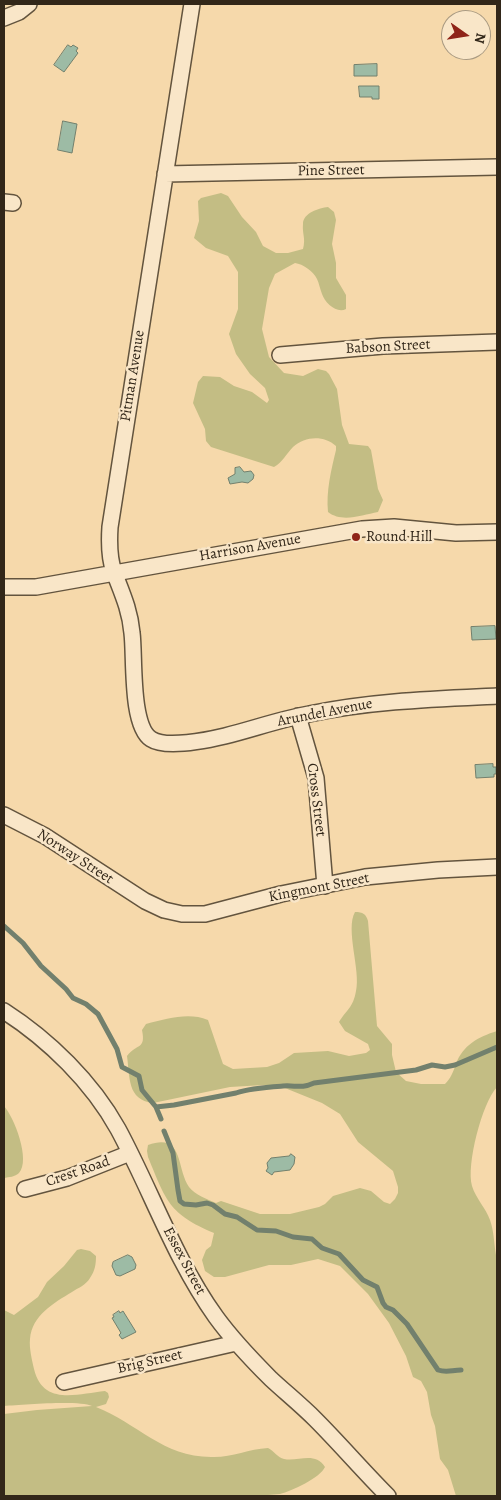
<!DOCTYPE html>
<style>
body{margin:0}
#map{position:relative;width:501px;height:1500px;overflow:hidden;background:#f6d9ab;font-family:Alegreya,serif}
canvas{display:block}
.frame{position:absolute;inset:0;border:5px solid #322719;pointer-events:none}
.north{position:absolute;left:441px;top:10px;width:50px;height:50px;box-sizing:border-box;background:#f9e6c8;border:1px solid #a99a82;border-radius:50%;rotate:103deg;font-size:14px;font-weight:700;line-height:20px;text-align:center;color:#322719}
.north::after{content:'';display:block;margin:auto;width:18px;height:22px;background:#8f2418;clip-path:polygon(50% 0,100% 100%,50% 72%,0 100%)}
</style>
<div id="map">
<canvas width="501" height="1500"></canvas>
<div class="frame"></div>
<div class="north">N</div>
</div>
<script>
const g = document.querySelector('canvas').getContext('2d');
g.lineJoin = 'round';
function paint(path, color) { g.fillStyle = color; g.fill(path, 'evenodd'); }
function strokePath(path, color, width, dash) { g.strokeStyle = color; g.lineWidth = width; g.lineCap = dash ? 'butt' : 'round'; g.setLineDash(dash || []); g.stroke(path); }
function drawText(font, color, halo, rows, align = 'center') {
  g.font = font + ' Alegreya,serif'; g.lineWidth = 5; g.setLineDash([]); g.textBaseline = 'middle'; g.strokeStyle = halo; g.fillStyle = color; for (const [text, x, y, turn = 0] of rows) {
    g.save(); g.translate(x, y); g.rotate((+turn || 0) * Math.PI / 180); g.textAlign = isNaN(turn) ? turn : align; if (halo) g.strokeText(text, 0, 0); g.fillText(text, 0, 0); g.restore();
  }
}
paint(new Path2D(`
 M221 193 228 196 242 217 256 232 263 246 276 253H288L303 249C306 238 302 234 303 224 303 213 319 208 328 207L334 212 336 220 332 244 336 263V278L346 295V309C337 314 325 303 322 294 320 289 319 283 317 279 313 271 303 264 295 263L275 274 269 288 262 329 269 357 284 373 303 376 318 369 326 371 329 374 337 389 342 425 349 444 368 446 371 450 378 489 383 500 378 512C362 515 342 523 328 512 326 491 331 471 336 450V446C324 435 305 436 293 447 286 454 283 462 274 467L211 447 206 441 205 429 193 403 198 382 203 376 220 377 234 386 252 392 267 403 269 400 265 388 250 374 236 354 229 334 238 309V272L228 256 206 248 194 238 199 221 198 201 201 198Z
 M355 912C363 912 366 914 368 921L377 1026 392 1044V1055L396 1072 406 1081 421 1084H445C451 1078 453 1072 456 1064 463 1045 478 1037 497 1031V1087C482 1103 466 1165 472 1186 476 1199 486 1208 490 1220 494 1231 494 1244 496 1255L497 1496H456L448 1470 440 1459 435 1426 431 1415 427 1392 421 1381 413 1377 406 1356 389 1323 368 1294 340 1266 318 1259 291 1265H269L225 1277H214L205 1271 202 1260 206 1250 211 1246 214 1233C169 1214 166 1201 148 1157L147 1151 148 1145C184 1132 176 1168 189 1187 195 1195 207 1199 216 1203L221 1201 260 1214H290L319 1207 325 1204 333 1196 360 1188 371 1191 384 1202 390 1204 395 1199 398 1193V1187L393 1171 358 1142 340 1114 322 1103 280 1086 264 1085 230 1087 153 1103C127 1100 130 1077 127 1056 137 1043 146 1050 142 1030L146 1024C167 1019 188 1012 208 1020L223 1064 233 1069 267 1067 279 1063 294 1053 328 1051 349 1056 366 1053 370 1050 368 1044 345 1031 339 1022C347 1009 353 1008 356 991 361 971 345 929 355 912Z
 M4 1106C14 1117 31 1160 19 1173 15 1177 9 1177 4 1178Z
 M81 1249 90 1251 96 1256C96 1264 95 1271 90 1278 86 1285 78 1288 72 1292 54 1303 32 1315 30 1339 29 1348 32 1360 34 1369 43 1406 77 1394 105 1391L108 1393 109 1397 106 1404 96 1407C137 1423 163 1457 211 1457 231 1458 248 1449 268 1448 274 1451 278 1458 284 1459 298 1462 315 1451 325 1467 320 1478 292 1491 280 1494 272 1495 264 1495 256 1496H4V1414L37 1410 92 1406C78 1400 22 1405 4 1406V1310L14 1315 38 1297 47 1282 64 1266 77 1250Z`), '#c3bd84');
const water = new Path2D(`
 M68 45 71 47 73 45 78 48 76 51 78 53 64 72 54 65Z
 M377 64V76H354V65Z
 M359 86H379V99H372V97H360Z
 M63 121 77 124 72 153 58 150Z
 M240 467 244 472 251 471 254 475 253 479 248 483 242 482 230 484 228 478 235 474V468Z
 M495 626 496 639 472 640 471 627Z
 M493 764V767H496V774H494V777L476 778 475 765Z
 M291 1154 295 1157 294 1164 290 1170 274 1172 272 1175 266 1171 268 1168 267 1163 271 1158 289 1156Z
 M128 1255 132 1257 136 1265 135 1269 120 1276 116 1275 112 1266 113 1262Z
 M119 1311 120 1313 123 1311 136 1332 122 1339 119 1335 121 1333 112 1318 114 1317 113 1315Z`);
paint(water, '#9dbba5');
strokePath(water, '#72806d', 1);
strokePath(new Path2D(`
 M4 926 23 943 41 966 66 989 73 998 86 1004 98 1014 117 1049 122 1067 139 1076 142 1090 156 1107 161 1119
 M156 1107 174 1105 236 1093C250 1088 268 1087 283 1086 296 1085 301 1089 314 1083L416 1070 432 1065 445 1067 455 1065 497 1047
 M164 1131 173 1153 178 1190 180 1201 184 1204 196 1205 207 1203 213 1205 225 1214 237 1217 257 1230 276 1231 293 1237 312 1239 322 1248 339 1254 363 1280 377 1287 383 1303 386 1307 393 1310 407 1324 438 1370C447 1373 452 1370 461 1370`), '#72806d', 5);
const minor = new Path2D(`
 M192 4 110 527C109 542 109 558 114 572 122 593 130 610 132 633 135 656 130 725 151 739 166 749 208 740 225 736 253 729 281 719 309 714 371 701 434 699 497 696
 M4 18 19 12 29 4
 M165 174 497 167
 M4 202 13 203
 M280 355 383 346 497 342
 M4 587H36L362 529 394 527 456 533 497 532
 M298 716 316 778 325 886
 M4 815 45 836 145 901 164 910 182 914H205L281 894 365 877 438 870 497 867
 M4 1011C49 1040 92 1082 118 1129 151 1190 175 1260 216 1317 232 1339 251 1359 271 1379 285 1392 301 1405 315 1419 340 1444 363 1471 388 1496
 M25 1189 67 1178 130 1153
 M64 1382 236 1343`);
strokePath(minor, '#63543e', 18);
strokePath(minor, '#f9e6c8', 15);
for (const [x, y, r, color] of [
 [356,537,5,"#8f2418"]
]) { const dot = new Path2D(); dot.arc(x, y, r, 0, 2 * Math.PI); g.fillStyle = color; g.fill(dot); strokePath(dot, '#f9e6c8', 2); }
drawText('15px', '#322719', '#f9e6c8', [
 ["Pine Street",331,171,-1],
 ["Babson Street",388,347,-3],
 ["Pitman Avenue",133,376,-81],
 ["Harrison Avenue",250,548,-10],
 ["Arundel Avenue",325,713,-11],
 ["Cross Street",316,800,83],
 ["Norway Street",75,857,33],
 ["Kingmont Street",319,888,-11],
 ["Crest Road",78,1172,-19],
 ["Essex Street",184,1261,62],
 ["Brig Street",150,1362,-13]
]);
drawText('15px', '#322719', '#f9e6c8', [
 ["Round Hill",366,537]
], 'left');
</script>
